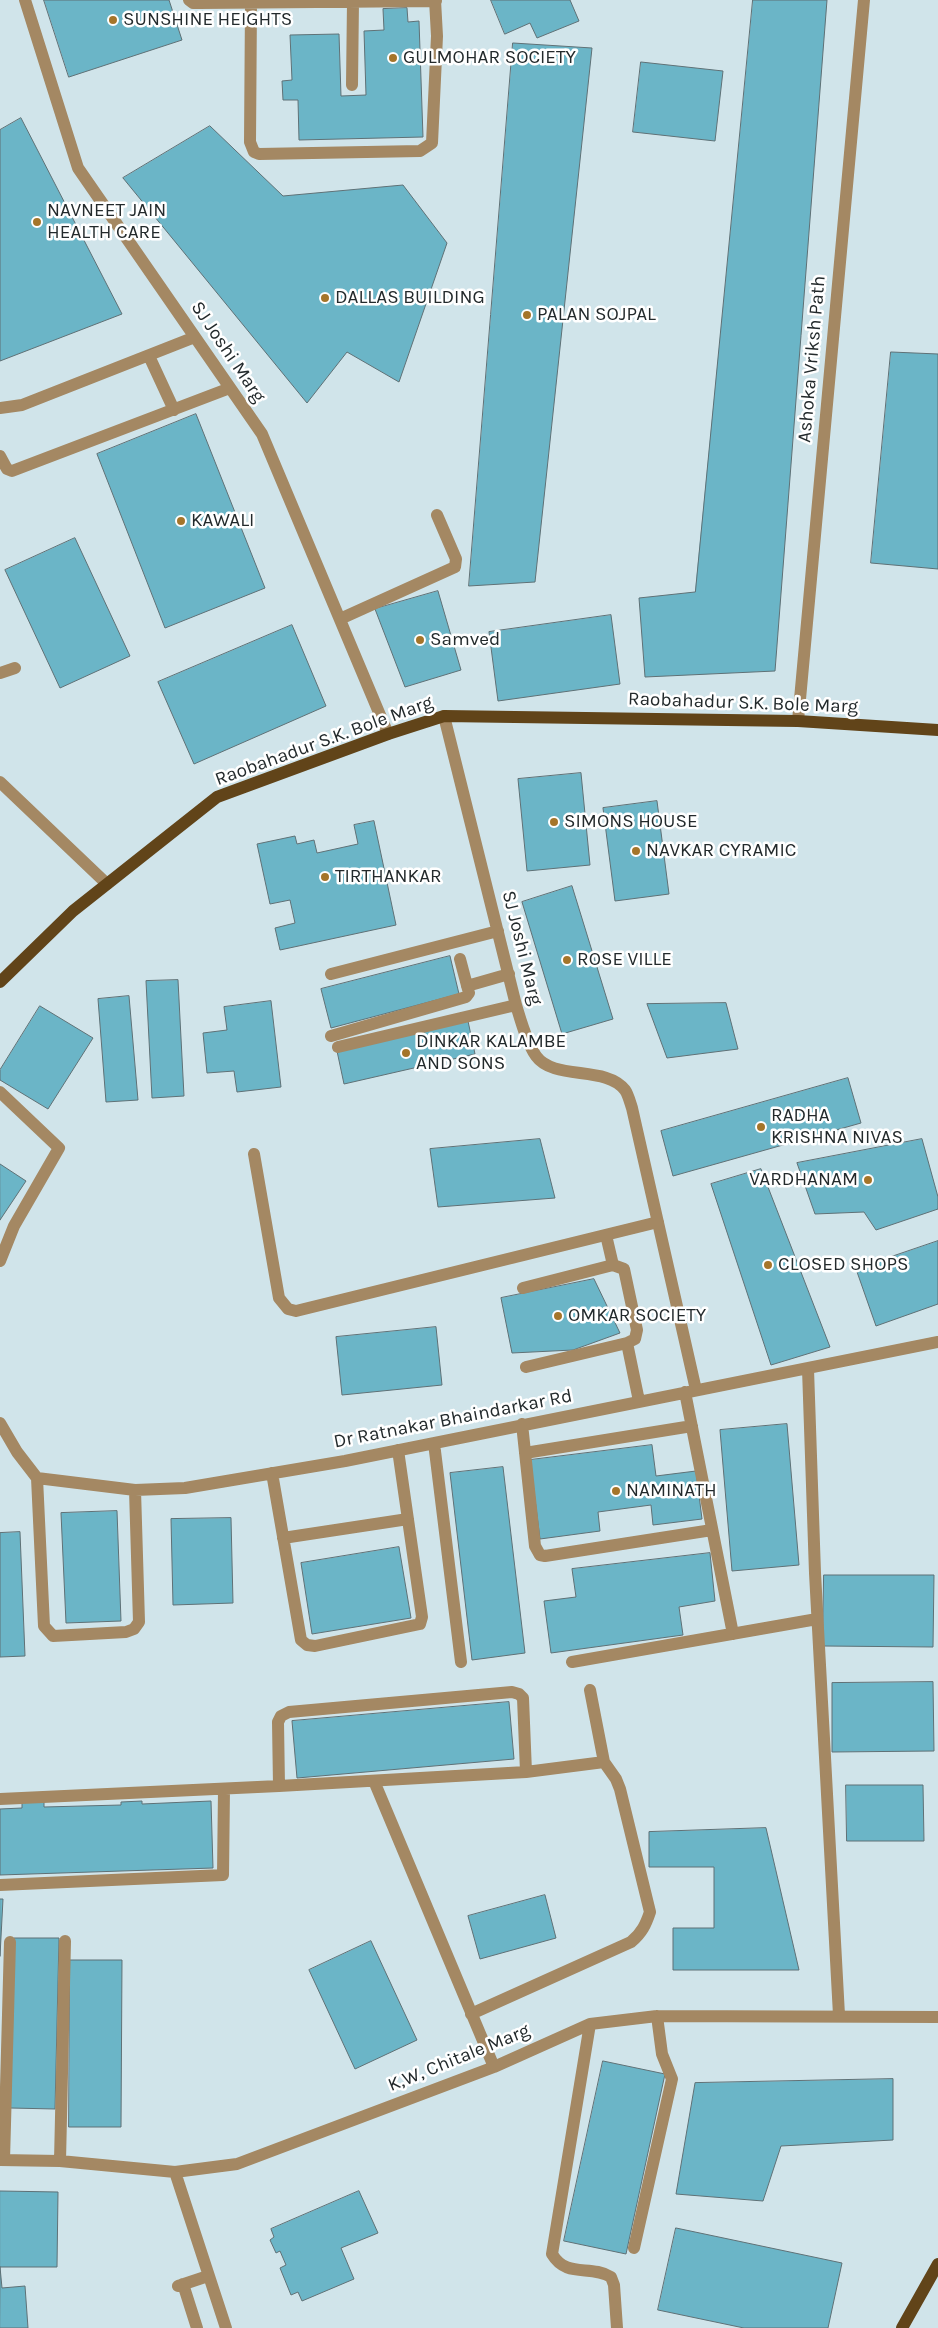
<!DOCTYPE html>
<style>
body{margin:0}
canvas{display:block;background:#d0e4ea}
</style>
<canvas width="938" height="2328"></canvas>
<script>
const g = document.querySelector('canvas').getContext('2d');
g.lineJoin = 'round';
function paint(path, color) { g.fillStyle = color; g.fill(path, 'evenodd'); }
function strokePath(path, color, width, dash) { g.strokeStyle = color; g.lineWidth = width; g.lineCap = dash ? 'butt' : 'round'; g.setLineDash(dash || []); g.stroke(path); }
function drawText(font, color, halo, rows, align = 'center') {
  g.font = font + ' Karla,sans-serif'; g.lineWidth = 5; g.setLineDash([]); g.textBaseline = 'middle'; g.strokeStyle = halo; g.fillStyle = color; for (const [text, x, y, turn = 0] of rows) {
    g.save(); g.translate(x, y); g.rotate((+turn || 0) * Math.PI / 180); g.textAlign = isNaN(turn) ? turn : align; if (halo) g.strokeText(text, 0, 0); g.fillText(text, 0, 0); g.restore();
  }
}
const building = new Path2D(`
 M44 0H169L182 40 69 77Z
 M491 0H570L579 21 537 38 530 23 505 34Z
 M753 0H827L775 671 645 677 639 598 695 592Z
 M407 8 408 22 419 21 423 137 299 140 298 100H283L282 81 292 80 290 35 339 34 341 96 366 95 364 31 384 30 383 9Z
 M513 43 592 48 535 582 469 586Z
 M641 62 723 71 715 141 633 132Z
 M21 118 122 314 0 361V130Z
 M210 126 283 196 403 185 447 243 399 382 347 352 307 403 123 178Z
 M891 352 938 354V569L871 563Z
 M196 414 265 588 165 628 97 454Z
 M75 538 130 656 60 688 5 570Z
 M438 591 461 670 405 687 375 609Z
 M611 615 620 684 498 701 489 632Z
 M292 625 326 706 194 764 158 682Z
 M581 773 590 865 527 871 518 779Z
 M657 801 669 894 615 901 603 808Z
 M374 821 396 925 280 950 275 928 295 923 290 900 270 904 257 844 295 836 297 844 314 840 317 853 358 844 354 825Z
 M572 886 613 1019 562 1034 522 902Z
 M450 956 459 994 331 1028 321 989Z
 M178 980 184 1096 152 1098 146 981Z
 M129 996 138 1100 106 1102 98 999Z
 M271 1001 281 1087 237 1092 234 1071 207 1073 203 1033 227 1030 224 1007Z
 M726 1003 738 1049 667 1058 647 1004Z
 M40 1006 93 1038 48 1109 0 1080V1070Z
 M468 1021 475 1054 344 1084 337 1051Z
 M848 1078 861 1123 673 1176 661 1131Z
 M540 1139 555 1198 438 1207 430 1149Z
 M922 1139 938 1197V1209L876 1230 864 1212 815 1214 797 1163Z
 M0 1164 26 1181 0 1220Z
 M761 1169 830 1347 771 1365 711 1184Z
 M938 1241V1304L876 1326 856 1269Z
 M594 1279 620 1333 573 1350 512 1353 501 1298Z
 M436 1327 442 1385 342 1395 336 1337Z
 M787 1424 799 1565 732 1571 720 1430Z
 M652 1445 656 1476 696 1471 702 1519 653 1525 651 1505 598 1512 600 1531 540 1539 530 1460Z
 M503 1467 525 1653 472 1660 450 1473Z
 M117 1511 121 1621 66 1623 61 1513Z
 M231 1518 233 1603 173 1605 171 1519Z
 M20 1532 25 1656 0 1657V1533Z
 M399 1547 411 1618 312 1634 301 1563Z
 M710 1553 715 1601 679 1607 683 1635 551 1653 544 1601 576 1597 572 1569Z
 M824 1575H934L933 1647 823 1646Z
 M933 1682 934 1751 832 1752V1683Z
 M509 1702 514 1759 297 1778 292 1721Z
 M846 1785H923L924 1841H847Z
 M44 1801V1807L121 1805V1802L142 1801V1804L211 1801 213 1868 0 1875V1809L22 1808V1802Z
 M766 1828 799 1970H673V1928H714V1867H649V1832Z
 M545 1895 556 1938 480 1959 468 1916Z
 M0 1899H3L0 1956Z
 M14 1938H59L55 2109 10 2108Z
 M371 1941 417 2040 355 2069 309 1970Z
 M70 1960H122L121 2127H69Z
 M603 2061 665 2074 626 2254 564 2241Z
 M893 2079V2140L781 2146 763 2201 676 2194 695 2083Z
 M0 2191 58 2192 57 2267H0Z
 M359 2191 378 2233 341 2248 354 2279 302 2301 298 2292 291 2295 280 2268 286 2265 280 2251 276 2253 270 2240 274 2237 271 2229Z
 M676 2228 842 2263 828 2328H744L658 2310Z
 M0 2267 2 2288 25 2286 28 2328H0Z`);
paint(building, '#6bb5c7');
strokePath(building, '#5f7176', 1);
strokePath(new Path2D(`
 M25 0 78 168 262 434 388 734
 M189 0 193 3H199L436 1
 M251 3 250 142 254 152 259 154 420 151 432 143 437 36 435 0
 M352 85 353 1
 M149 356 174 410
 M0 408 22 405 195 337
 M0 456 7 469 12 471 230 388
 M340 619 455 567 456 559 437 515
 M0 673 15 668
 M444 716 516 1005C521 1021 526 1041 536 1056 554 1081 606 1065 625 1090 628 1094 630 1102 632 1108L696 1390
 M798 721 864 0
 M0 782 107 884
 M331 974 498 931
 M467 986 509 974
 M331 1036 466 997 469 993 460 959
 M338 1047 516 1005
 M0 1092 59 1148 14 1226 0 1261
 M254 1154 279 1298 288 1309 296 1311 658 1222
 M606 1235 613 1265 624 1269 637 1330 635 1339 627 1343 639 1401
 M523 1288 613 1265
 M526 1367 627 1343
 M808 1369 815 1573 839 2015
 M685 1392 733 1634
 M0 1423 17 1452 37 1478 135 1490 185 1488 345 1461 938 1342
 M522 1424 535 1546 540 1555 545 1556 712 1530
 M434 1443 461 1662
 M525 1453 692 1426
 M272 1473 301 1640 307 1645 315 1646 420 1624 422 1617 398 1450
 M37 1478 44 1626 53 1636 126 1632 134 1629 139 1622 135 1490
 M283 1538 408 1519
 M572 1662 817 1619
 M374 1781 494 2067
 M279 1786 278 1722 281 1716 289 1712 512 1692 519 1694 523 1698 526 1772
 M0 1799 279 1786 526 1772 604 1762 590 1690
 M0 1885 223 1875 224 1789
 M471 2014 631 1942C642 1933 646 1924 650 1912L620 1789 616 1779 604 1762
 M590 2024 552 2254C567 2279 590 2264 611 2277L614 2285 617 2328
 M0 2160 60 2161 175 2172 237 2164 494 2067 590 2024 657 2016 938 2017
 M4 2160 10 1942
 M60 2161 65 1941
 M175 2172 226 2328
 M634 2248 672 2079 662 2054 657 2016
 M183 2284 197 2328
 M178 2286 208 2276`), '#a48863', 12);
strokePath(new Path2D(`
 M0 982 73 911 217 797 388 734 444 716 798 721 938 730
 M902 2328 938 2264`), '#614419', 12);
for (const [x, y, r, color] of [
 [113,20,5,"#a5752a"],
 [393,58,5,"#a5752a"],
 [37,222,5,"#a5752a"],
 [325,298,5,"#a5752a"],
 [527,315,5,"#a5752a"],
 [181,521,5,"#a5752a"],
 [420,640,5,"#a5752a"],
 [554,822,5,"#a5752a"],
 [636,851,5,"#a5752a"],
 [325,877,5,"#a5752a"],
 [567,960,5,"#a5752a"],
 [406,1053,5,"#a5752a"],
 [761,1127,5,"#a5752a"],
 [868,1180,5,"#a5752a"],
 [768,1265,5,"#a5752a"],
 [558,1316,5,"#a5752a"],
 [616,1491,5,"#a5752a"]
]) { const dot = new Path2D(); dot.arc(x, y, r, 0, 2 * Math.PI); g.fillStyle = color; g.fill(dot); strokePath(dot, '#fff', 2); }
drawText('19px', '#232a2c', '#fff', [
 ["SUNSHINE HEIGHTS",123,20],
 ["GULMOHAR SOCIETY",403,58],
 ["NAVNEET JAIN",47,211],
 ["HEALTH CARE",47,233],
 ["DALLAS BUILDING",335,298],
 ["PALAN SOJPAL",537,315],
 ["KAWALI",191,521],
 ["Samved",430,640],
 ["SIMONS HOUSE",564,822],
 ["NAVKAR CYRAMIC",646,851],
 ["TIRTHANKAR",335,877],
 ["ROSE VILLE",577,960],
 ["DINKAR KALAMBE",416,1042],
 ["AND SONS",416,1064],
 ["RADHA",771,1116],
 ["KRISHNA NIVAS",771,1138],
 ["VARDHANAM",858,1180,"right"],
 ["CLOSED SHOPS",778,1265],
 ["OMKAR SOCIETY",568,1316],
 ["NAMINATH",626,1491]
], 'left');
drawText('19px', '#232a2c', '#fff', [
 ["SJ Joshi Marg",228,352,56],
 ["Ashoka Vriksh Path",812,359,-85],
 ["Raobahadur S.K. Bole Marg",743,703,2],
 ["Raobahadur S.K. Bole Marg",324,741,-20],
 ["SJ Joshi Marg",522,948,76],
 ["Dr Ratnakar Bhaindarkar Rd",453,1419,-11],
 ["K,W, Chitale Marg",459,2058,-22]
]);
</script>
